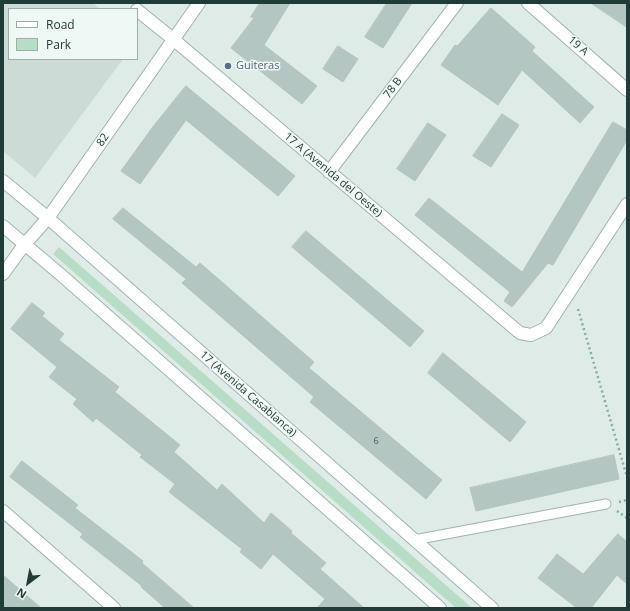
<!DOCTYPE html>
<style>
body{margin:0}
#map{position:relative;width:630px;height:611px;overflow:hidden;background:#dfebe7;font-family:"Open Sans",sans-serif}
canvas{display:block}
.frame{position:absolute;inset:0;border:4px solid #203c37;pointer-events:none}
.legend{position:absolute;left:8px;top:8px;width:130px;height:52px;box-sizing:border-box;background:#f0f8f5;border:1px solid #9dada9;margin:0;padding:5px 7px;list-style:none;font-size:12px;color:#203c37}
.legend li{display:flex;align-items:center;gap:8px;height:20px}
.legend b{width:20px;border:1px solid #9dada9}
.north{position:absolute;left:8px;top:563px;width:40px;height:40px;-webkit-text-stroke:3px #f0f8f5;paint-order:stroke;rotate:212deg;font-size:11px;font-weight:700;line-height:16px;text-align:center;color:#203c37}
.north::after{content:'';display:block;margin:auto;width:14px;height:18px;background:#203c37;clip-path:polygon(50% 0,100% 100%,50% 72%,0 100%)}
</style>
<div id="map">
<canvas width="630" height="611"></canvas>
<div class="frame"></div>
<ul class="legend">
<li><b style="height:5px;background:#fff"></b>Road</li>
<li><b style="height:11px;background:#b7ddc6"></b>Park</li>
</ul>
<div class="north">N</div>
</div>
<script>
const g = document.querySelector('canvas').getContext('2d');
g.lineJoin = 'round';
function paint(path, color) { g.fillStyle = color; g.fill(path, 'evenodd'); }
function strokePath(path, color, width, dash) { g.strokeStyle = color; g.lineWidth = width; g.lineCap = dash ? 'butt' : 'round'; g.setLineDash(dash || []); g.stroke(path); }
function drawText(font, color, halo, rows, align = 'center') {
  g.font = font + ' "Open Sans",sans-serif'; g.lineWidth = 3; g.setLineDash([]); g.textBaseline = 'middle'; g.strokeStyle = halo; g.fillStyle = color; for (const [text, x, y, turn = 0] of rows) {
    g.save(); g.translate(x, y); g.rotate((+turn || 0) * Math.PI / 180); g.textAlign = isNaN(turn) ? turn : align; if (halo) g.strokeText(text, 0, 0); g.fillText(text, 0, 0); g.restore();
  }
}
paint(new Path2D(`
 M3 3H93L100 9H9V59H123L35 178 3 151Z`), '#cddbd6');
paint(new Path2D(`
 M59 247 472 608H456L53 254Z`), '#b7ddc6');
const building = new Path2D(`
 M260 3H290L264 45 317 86 302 104 231 48 254 18 251 17Z
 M387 3H412L383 48 365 37Z
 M591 3H627V27Z
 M491 8 535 47 532 51 594 107 580 123 522 70 498 105 441 65 455 45 457 46Z
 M338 46 358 59 343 82 323 69Z
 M186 86 295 176 278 196 186 120 140 184 121 171 152 128Z
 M502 114 519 125 491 167 473 156Z
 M613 122 627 130V140L553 265 548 263 512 307 504 301 510 292 415 215 429 198 522 272Z
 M428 123 446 135 415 181 397 169Z
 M123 208 196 267 200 263 314 362 309 368 442 480 426 499 310 402 314 397 182 283 186 279 113 219Z
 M306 231 424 331 410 347 292 247Z
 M32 303 45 313 42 316 64 334 59 340 119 387 115 392 180 445 174 452 217 490 222 484 264 523 271 513 292 531 291 533 326 563 320 569 364 608H317L325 599 273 554 261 569 240 552 242 549 169 492 175 484 140 457 142 455 96 418 93 422 73 404 77 399 49 377 57 367 11 329Z
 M443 353 526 422 510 442 428 373Z
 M614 455 619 479 476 511 470 488Z
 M22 461 78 505 75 508 143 561 142 563 194 608H165L141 587 142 586 80 537 83 534 10 477Z
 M618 534 627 542V584L617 575 591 608H577L538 578 557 554 583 574Z
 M3 575 41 608H3Z`);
paint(building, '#b4c6c1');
strokePath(building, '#b2c5bf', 1);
const service = new Path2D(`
 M414 540 606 504`);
const minor = new Path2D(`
 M528 3 627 90
 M137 10 173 39 520 333 531 335 546 328 627 204
 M329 172 457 3
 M3 511 114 608`);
const tertiary = new Path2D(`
 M3 274 24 245 48 218 199 3`);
const secondary = new Path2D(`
 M3 181 48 218 492 608
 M3 226 60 274 440 608`);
strokePath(service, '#a2b3af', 11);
strokePath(minor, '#a2b3af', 14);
strokePath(tertiary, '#a2b3af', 14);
strokePath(secondary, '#9eb7b1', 14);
strokePath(new Path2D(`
 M578 309 627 477
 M619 502 627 500
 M617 511 627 518`), '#7eb0a6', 2.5, [2, 3]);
strokePath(service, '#fff', 9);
strokePath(minor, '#fff', 12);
strokePath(tertiary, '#fff', 12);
strokePath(secondary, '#fff', 12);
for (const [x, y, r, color] of [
 [228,66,4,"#5c6f8a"]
]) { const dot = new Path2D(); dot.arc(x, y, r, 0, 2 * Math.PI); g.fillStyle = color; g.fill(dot); strokePath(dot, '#f0f8f5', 1.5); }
drawText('9px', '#455e5a', null, [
 ["6",376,441]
]);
drawText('11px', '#203c37', '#f0f8f5', [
 ["19 A",578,46,41],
 ["78 B",393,88,-53],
 ["82",103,140,-55],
 ["17 A (Avenida del Oeste)",333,175,40],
 ["17 (Avenida Casablanca)",248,394,41]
]);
drawText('11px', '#4e5e75', '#f0f8f5', [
 ["Guiteras",236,66]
], 'left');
</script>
